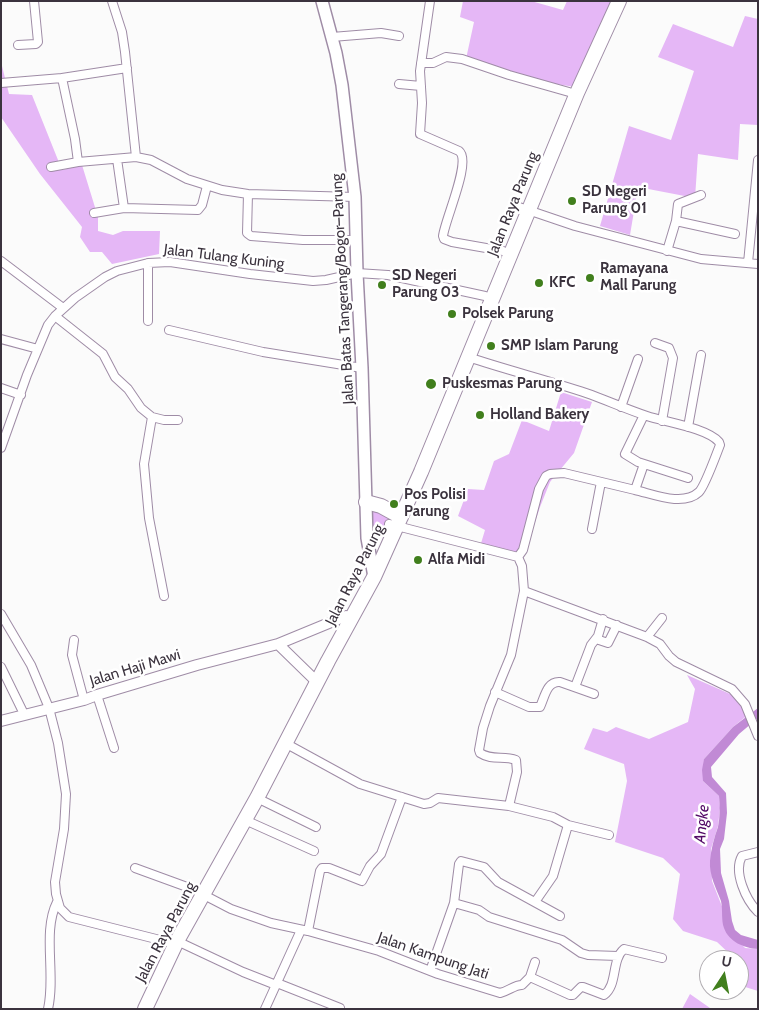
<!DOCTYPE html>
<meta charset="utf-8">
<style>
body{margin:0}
#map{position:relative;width:759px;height:1010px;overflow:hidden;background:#fbfbfb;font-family:Cabin,sans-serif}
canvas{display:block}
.frame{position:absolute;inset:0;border:2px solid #3b333e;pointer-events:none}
.north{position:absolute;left:699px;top:950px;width:50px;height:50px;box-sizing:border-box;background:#fff;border:1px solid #b1adb2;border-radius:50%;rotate:11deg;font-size:14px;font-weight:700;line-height:20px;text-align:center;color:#3b333e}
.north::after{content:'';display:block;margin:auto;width:18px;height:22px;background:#417f1d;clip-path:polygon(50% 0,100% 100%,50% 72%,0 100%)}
</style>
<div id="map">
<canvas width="759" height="1010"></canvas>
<div class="frame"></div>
<div class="north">U</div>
</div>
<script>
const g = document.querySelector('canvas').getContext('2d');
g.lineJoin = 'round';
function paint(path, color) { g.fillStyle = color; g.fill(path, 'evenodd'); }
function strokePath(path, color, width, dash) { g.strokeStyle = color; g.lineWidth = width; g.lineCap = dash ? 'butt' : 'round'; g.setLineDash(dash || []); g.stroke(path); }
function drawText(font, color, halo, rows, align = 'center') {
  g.font = font + ' Cabin,sans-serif'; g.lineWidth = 5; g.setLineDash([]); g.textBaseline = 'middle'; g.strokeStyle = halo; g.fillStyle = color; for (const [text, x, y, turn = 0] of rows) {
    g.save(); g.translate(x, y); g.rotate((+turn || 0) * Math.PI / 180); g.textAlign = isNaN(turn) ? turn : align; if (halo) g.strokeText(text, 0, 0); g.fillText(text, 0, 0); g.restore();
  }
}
paint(new Path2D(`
 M463 1H531L563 10 567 1H611L575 87 531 80 466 59 474 22 460 17Z
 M745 16 758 19V125L740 124 738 160 698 154 695 198 638 187 630 235 600 226 629 126 671 140 694 71 658 57 673 24 733 47Z
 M1 62 9 94 32 95 62 170 82 165 98 217V231L113 235 123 231H160L159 254 112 264 102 252H90L80 237 82 227 40 174 1 117Z
 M561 392 592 402 574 453 550 482 540 507 522 562 479 550 485 530 458 516 468 489 484 490 494 461 509 454 522 420 549 431Z
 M375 508 386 514 388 519 377 541 371 538 370 512Z
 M687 675 737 697 749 714 733 727 704 759 703 781 719 796 720 808 718 826 711 849 712 881 723 909V923L745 948 758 949V991L742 986 739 976V960H734L733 957 717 942 683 931 673 919 680 874 663 858 615 842 627 781 624 764 584 749 593 728 607 732 616 727 649 739 688 722 695 689Z
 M690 994 710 1008 713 1009H682Z`), '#e5b7f6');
paint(new Path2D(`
 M758 708V718L739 734 711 767 712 777 726 793 727 813 724 839 720 849 721 873 729 901 732 921 735 930 741 935 758 940V949C744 948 729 942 724 928 721 920 723 910 721 901 716 888 709 875 710 861 711 849 714 838 718 827 720 817 720 806 719 796L703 781 702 770 704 759 733 727Z`), '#c18ad5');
const street = new Path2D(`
 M112 1 122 32 125 52 136 157
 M430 1 420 71 422 103 420 134 459 151C472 161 445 219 443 236L444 239 452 242 503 251
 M332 37 381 33 399 36
 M18 45 36 44 38 42 34 1
 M421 63H433L446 57 462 59 509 75 569 92
 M62 78 75 139 78 162
 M1 83 62 78 127 68
 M399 84 421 86
 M117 159 124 208
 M51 167 78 162 136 157 151 160 187 179 222 190 248 194 355 197
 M248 194 247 233 251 236 303 240H356
 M519 207 575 226 701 259 758 264
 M94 213 124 208 198 210 202 205 207 186
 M676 221 735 234
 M667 251 676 221 678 204 701 195
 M1 261 63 308
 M148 263V321
 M748 263 758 160
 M55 316 103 354 115 377 128 389 141 408 152 417 144 464 149 518 164 596
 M169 330 263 352 362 368
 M1 339 38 349
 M655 343 669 348 673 358 662 421
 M468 357C507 370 547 380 586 393 606 400 626 409 647 416 665 422 707 428 719 442L720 445C716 455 705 486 699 492 683 507 653 494 635 490L644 464
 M1 388 21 395
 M621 407 638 359
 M644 415 625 454 638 462 688 478
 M152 417 164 420H178
 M688 427 701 355
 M1 448 27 375 48 325 55 316 75 298 105 277 117 271 148 263 170 262 250 274 313 281 326 280 357 273 388 275 485 296
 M389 524 518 557 522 566 524 591 647 637 660 644 669 656 676 662 732 689 745 704 758 736
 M592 529 601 482
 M518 557 523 550 539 489 546 476 550 474 564 473 635 490
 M524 591 511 655 490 706 483 728 479 750 480 753C492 761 504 755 516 760L517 772 509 806 553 817 568 825 553 876 535 902
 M1 614 31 665 49 708 58 743 66 794 64 829 55 882 56 894 60 908 69 917 168 942
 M647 637 662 618
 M596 639 608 643 617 625
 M74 640 72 655 84 700
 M1 667 24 714
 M575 687 591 645 598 636 603 619
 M495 692 529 707H540C545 696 547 681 560 682L594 694
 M97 695 114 748
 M285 743 360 784 424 804 430 803 438 798 509 806
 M257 798 316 827
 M245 820 314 851
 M568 825 609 835
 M758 852 742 856C733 872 746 900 758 912
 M135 868 198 891
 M204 895 231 909 271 923 308 931 379 951 438 974 500 993C509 991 514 985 522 985L530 977 570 995H573L581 987H583L604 995C618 985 611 960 624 949L662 958
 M454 903 459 864 461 861 484 867 498 882 560 916
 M308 931 320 871 322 868H329L362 881 370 866 381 854 402 797
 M177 941 243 972 276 985
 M430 971 454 903 479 910 489 917 562 940 581 953 588 955 618 956
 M530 977 535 962
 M277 983 340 1008
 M48 1009C56 974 42 932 57 902
 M265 1009 301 930`);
const secondary = new Path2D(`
 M278 644 318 683
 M1 721 84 700 97 695 197 665 278 644 346 616`);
const primary = new Path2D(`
 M322 1 336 53 342 85 355 197 357 273 362 368 367 538 374 577`);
const highway = new Path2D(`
 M366 502 381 506 401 517
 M145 1009 177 941 257 798 328 661 374 577 421 472 577 93 619 1`);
strokePath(street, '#9f8ca6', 10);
strokePath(secondary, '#9f8ca6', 12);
strokePath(primary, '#9f8ca6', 14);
strokePath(highway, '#9f8ca6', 16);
strokePath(street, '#fff', 8);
strokePath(secondary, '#fff', 10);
strokePath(primary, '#fff', 11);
strokePath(highway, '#fff', 14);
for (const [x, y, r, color] of [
 [572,201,5,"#417f1d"],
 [590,278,5,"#417f1d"],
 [539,283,5,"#417f1d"],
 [382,285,5,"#417f1d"],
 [452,314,5,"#417f1d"],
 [491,346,5,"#417f1d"],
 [431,384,6,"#417f1d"],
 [480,415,5,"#417f1d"],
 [394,504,5,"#417f1d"],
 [418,560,5,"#417f1d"]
]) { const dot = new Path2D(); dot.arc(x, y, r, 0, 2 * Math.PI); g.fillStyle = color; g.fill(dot); strokePath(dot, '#fff', 2); }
drawText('bold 15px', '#3b333e', '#fff', [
 ["SD Negeri",582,192],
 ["Parung 01",582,209],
 ["Ramayana",600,269],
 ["Mall Parung",600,286],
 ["SD Negeri",392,276],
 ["Parung 03",392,293],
 ["KFC",549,283],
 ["Polsek Parung",462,314],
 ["SMP Islam Parung",501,346],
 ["Puskesmas Parung",442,384],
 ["Holland Bakery",490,415],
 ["Pos Polisi",404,495],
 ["Parung",404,512],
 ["Alfa Midi",428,560]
], 'left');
drawText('15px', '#3b333e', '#fff', [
 ["Jalan Raya Parung",513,204,-68],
 ["Jalan Tulang Kuning",224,257,7],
 ["Jalan Batas Tangerang/Bogor–Parung",343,289,-93],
 ["Jalan Raya Parung",355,575,-63],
 ["Jalan Haji Mawi",135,668,-17],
 ["Jalan Raya Parung",166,932,-62],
 ["Jalan Kampung Jati",433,956,19]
]);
drawText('italic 16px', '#530b67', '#fff', [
 ["Angke",702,824,-84]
]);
</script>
